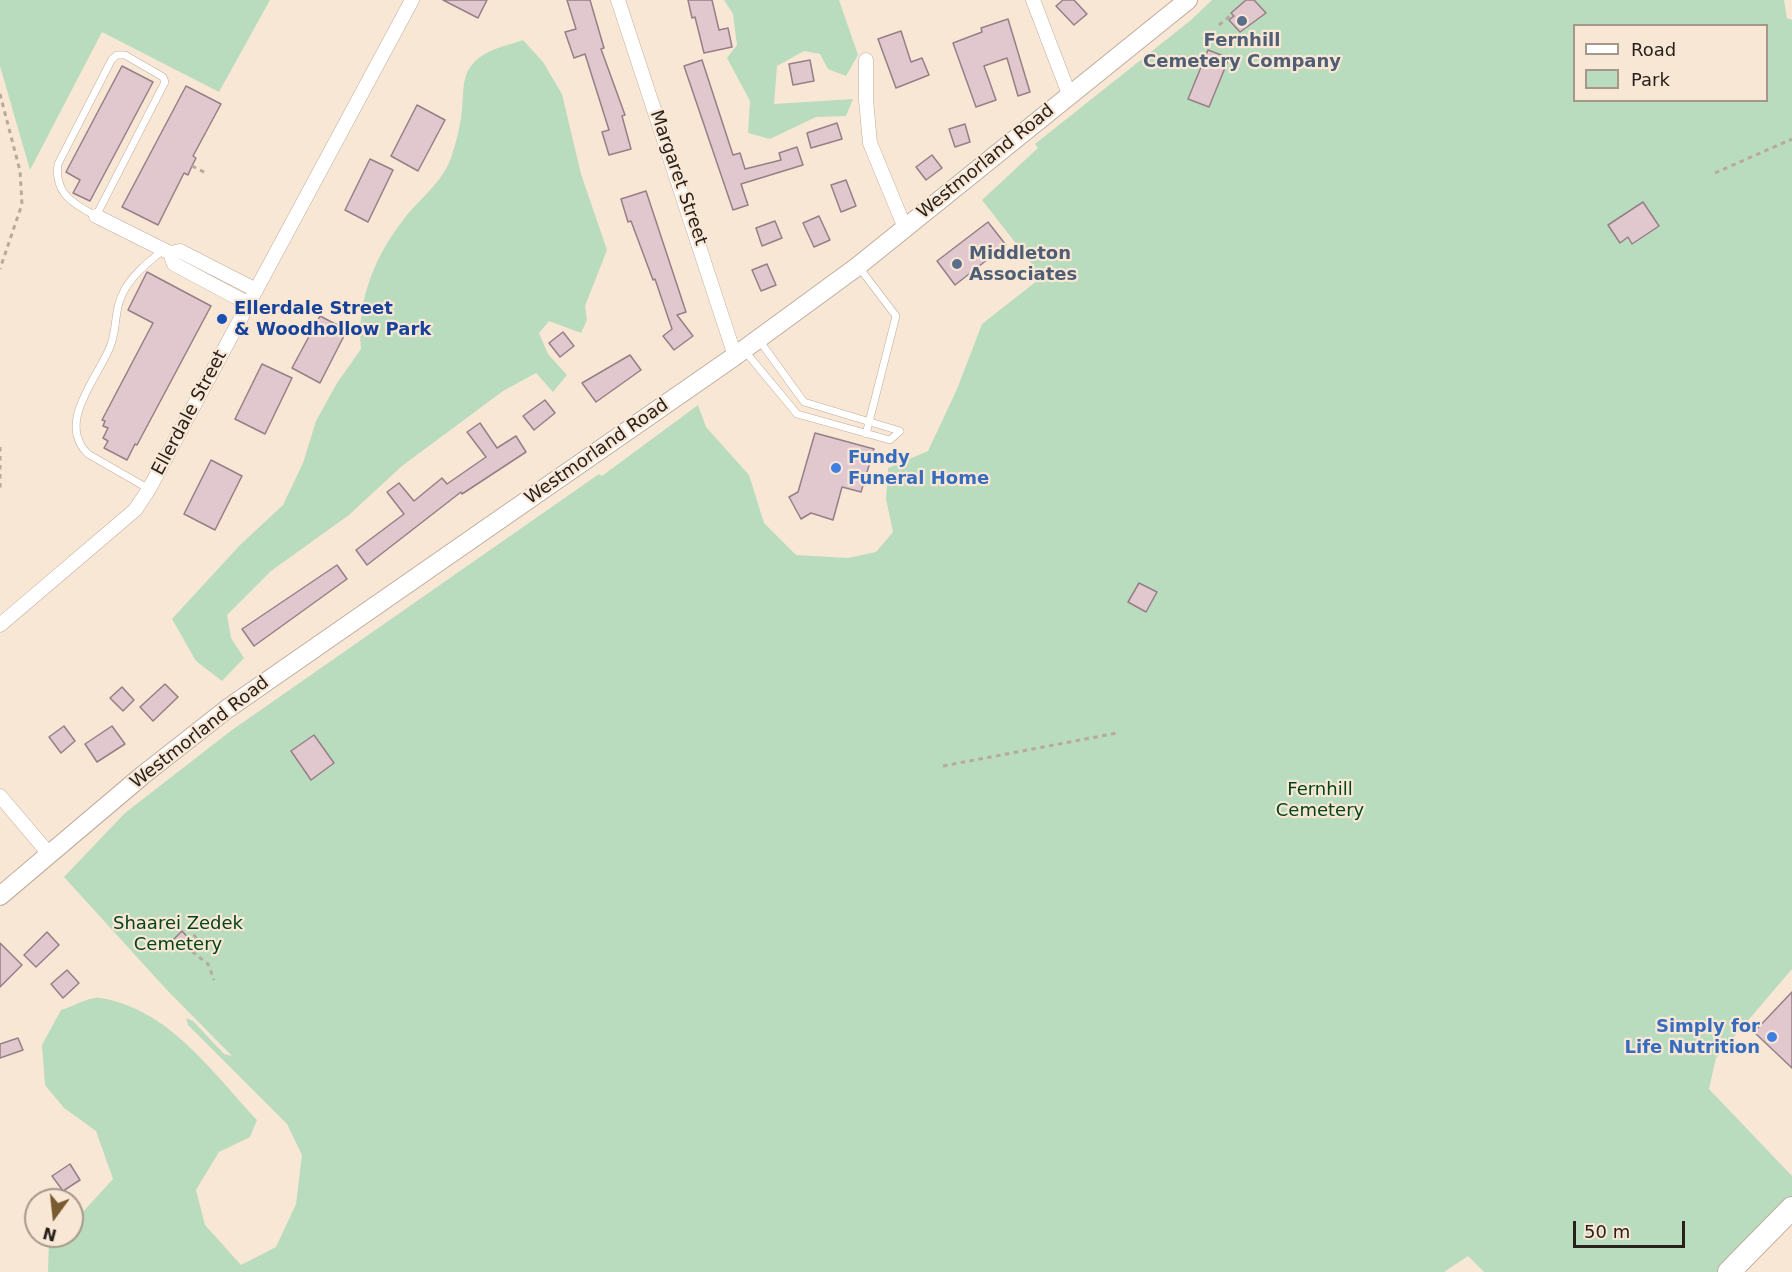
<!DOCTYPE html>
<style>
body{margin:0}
#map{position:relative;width:1792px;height:1272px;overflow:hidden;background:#f9e7d6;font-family:"DejaVu Sans",sans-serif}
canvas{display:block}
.legend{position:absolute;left:1573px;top:24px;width:195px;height:78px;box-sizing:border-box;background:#f9e7d6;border:2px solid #a5988b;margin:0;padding:8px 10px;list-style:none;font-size:18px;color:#28211b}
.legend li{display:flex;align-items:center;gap:12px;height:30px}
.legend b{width:30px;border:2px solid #a5988b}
.north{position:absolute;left:24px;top:1188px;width:60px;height:60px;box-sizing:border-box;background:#f9e7d6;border:2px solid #a5988b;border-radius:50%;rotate:195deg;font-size:16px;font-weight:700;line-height:24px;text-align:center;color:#28211b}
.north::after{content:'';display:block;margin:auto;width:21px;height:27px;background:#785c2f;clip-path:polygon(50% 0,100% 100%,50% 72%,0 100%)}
.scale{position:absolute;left:1573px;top:1221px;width:112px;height:27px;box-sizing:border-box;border:3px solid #28211b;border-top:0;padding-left:8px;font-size:18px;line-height:21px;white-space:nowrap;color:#28211b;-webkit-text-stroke:4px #f9e7d6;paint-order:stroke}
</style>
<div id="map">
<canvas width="1792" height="1272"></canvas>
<ul class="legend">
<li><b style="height:8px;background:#fff"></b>Road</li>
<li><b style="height:16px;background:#b9dcbe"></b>Park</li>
</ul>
<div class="north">N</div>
<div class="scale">50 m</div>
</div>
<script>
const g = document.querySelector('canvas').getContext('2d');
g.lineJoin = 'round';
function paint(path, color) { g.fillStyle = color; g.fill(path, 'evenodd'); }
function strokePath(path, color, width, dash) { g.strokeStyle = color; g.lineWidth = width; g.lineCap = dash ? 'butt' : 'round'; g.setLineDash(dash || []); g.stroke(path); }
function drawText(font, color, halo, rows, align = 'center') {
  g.font = font + ' "DejaVu Sans",sans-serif'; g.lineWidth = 4.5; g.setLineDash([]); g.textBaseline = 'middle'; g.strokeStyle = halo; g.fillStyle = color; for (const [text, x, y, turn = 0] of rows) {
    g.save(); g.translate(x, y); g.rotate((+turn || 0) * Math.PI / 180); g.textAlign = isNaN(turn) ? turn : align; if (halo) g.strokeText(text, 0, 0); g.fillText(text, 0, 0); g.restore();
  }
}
paint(new Path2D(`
 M0 0H270L219 92 102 32 30 170 0 66Z
 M724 0H839L858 55 846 76 828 69 820 54 804 51 777 66 774 104 853 99 846 116 816 117 770 139 748 133 750 101 727 58 737 45 733 14Z
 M1212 0H1784L1787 18 1792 20V969L1716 1058 1709 1089 1792 1176V1207L1728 1272H1484L1468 1256 1444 1272H48L49 1236H72V1219L79 1216 113 1179 96 1131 64 1108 45 1085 42 1045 61 1010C72 1007 90 996 100 998 168 1008 213 1073 257 1120L250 1137 219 1152 196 1190 205 1225 241 1265 276 1247 296 1204 302 1155 287 1124 188 1025 186 1018 193 1021 224 1054 232 1056 166 989 64 877 125 813 232 730 599 474 602 476 698 405 706 427 749 475 764 523 796 555 848 558 876 552 893 532 886 499 888 468 928 451 957 389 982 324 1042 277 982 200 1038 148 1035 144 1191 20ZM1574 26H1766V100H1574Z
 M523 40 543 62 562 94 581 174 607 250 585 306 587 320 581 333 549 321 539 333 548 354 567 375 553 392 536 373 503 391 402 466 349 515 271 571 227 615 231 638 244 658 222 681 196 661 172 619 240 545 283 505 303 463 316 421 337 383 361 349C356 300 376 253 407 215 423 196 442 182 451 158 455 146 459 131 461 118 464 104 461 81 469 69 481 50 503 47 523 40Z`), '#b9dcbe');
const building = new Path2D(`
 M443 0H487L478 18Z
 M567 0H590L604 48 601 49 625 115 622 116 631 149 609 155 602 132 609 130 585 54 574 58 565 32 576 29Z
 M688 0H712L719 30 728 28 732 47 704 53 695 17 692 18Z
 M1063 0H1074L1087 14 1074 25 1056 6Z
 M1246 0H1254L1266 13 1240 32 1229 20 1234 16 1231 13Z
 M1008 19 1030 92 1018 96 1007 58 984 66 996 100 976 107 953 43 982 32 981 28Z
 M901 31 911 62 922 58 929 75 896 88 878 39Z
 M1208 50 1229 58 1209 107 1188 99Z
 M702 60 733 155 740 153 745 169 781 160 779 153 797 147 803 165 741 184 748 205 733 210 684 66Z
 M810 60 814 81 793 85 789 64Z
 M122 66 153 82 90 201 73 193 80 180 66 172Z
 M186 86 221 104 193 156 196 158 192 166 188 175 184 173 158 225 122 207Z
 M417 105 445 120 418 171 391 156Z
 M837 123 842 139 811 148 807 133Z
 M965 124 970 142 955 147 949 129Z
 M932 155 942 168 926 180 916 167Z
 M370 159 393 170 368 222 345 210Z
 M846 180 856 206 841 212 831 185Z
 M646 191 686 312 677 315 693 336 674 350 663 336 672 329 655 279 653 280 631 221 628 222 621 199Z
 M1643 202 1659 226 1632 244 1628 237 1620 243 1608 225Z
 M819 216 830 240 814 247 803 223Z
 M775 221 782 238 762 246 756 228Z
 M988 222 1006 245 955 285 937 261Z
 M767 264 776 285 761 291 752 270Z
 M147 272 211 306 137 445 135 444 127 460 104 448 108 441 103 438 108 428 103 426 105 421 102 420 153 323 128 310Z
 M320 316 347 330 320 383 292 368Z
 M563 332 574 346 560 357 549 343Z
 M630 355 641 370 596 402 582 383Z
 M262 364 292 378 265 434 235 419Z
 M545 400 555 413 534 430 523 416Z
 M480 423 497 448 516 436 526 452 462 494 461 492 367 565 356 550 404 514 387 492 399 483 414 501 442 478 447 484 486 457 467 432Z
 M815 433 874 449 861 492 842 487 833 520 811 513 801 519 789 497 798 492Z
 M211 460 242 476 215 530 184 514Z
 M337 565 347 579 254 646 242 629Z
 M1139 583 1157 592 1146 612 1128 602Z
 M165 684 178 697 153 721 140 707Z
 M122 687 134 700 123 711 110 698Z
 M64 726 75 741 61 753 49 737Z
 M112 726 125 744 97 762 85 744Z
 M314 735 334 763 311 780 291 751Z
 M182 931 191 941 181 951 172 941Z
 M47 932 59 945 36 967 24 955Z
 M0 943 22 965 0 987Z
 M67 970 79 983 63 998 51 984Z
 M1792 992V1068L1754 1032Z
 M18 1038 23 1050 0 1058V1044Z
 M70 1164 80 1180 63 1191 52 1176Z`);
paint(building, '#e1c7ce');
strokePath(building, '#967f86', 1.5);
const service = new Path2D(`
 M117 55H125L163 77 165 82 96 216C73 204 54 193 58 164L112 59Z
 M858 266 896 316 866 434
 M744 350 797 414 890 440 900 431 804 402 759 340
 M149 489 88 454C56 423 97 379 110 347 118 328 113 309 125 289 134 273 149 262 163 250`);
const minor = new Path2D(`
 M618 0 735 356
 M1033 0 1069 94
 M866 60V100L870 143 905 228
 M96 216 170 253 180 251 256 290
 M170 253 174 264 249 304
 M0 625 135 510 149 489 412 0
 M0 796 50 855`);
const tertiary = new Path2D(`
 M0 896 143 775 227 709 735 356 858 266 1188 0`);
const primary = new Path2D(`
 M1729 1272 1792 1208`);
strokePath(service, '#bead9d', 8);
strokePath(minor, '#bead9d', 15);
strokePath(tertiary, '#bead9d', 20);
strokePath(primary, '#bead9d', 24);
strokePath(new Path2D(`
 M1219 25 1230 16 1231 18
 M0 94 20 171 22 204 0 269
 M192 166 208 174
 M1715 173 1792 139
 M0 447V489
 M943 766 1117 733
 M189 927 200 944 192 952
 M185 946 208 964 214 980`), '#b8a99b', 3, [4.5, 4.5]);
strokePath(service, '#fff', 7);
strokePath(minor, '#fff', 14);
strokePath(tertiary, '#fff', 18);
strokePath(primary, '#fff', 22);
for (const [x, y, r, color] of [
 [1242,21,6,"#5c6f8a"],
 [957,264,6,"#5c6f8a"],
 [222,319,6,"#1a4fb4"],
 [836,468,6,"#3f7fe0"],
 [1772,1037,6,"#3f7fe0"]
]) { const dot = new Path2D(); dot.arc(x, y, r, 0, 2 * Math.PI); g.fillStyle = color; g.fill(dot); strokePath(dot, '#f9e7d6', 2); }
drawText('bold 18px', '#4e5e75', '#f9e7d6', [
 ["Fernhill",1242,41],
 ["Cemetery Company",1242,62],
 ["Middleton",969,254,"left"],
 ["Associates",969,275,"left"]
]);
drawText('18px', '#28211b', '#f9e7d6', [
 ["Westmorland Road",986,162,-39],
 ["Margaret Street",678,178,71],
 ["Ellerdale Street",190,413,-62],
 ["Westmorland Road",597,452,-35],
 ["Westmorland Road",200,733,-38]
]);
drawText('bold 18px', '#164399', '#f9e7d6', [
 ["Ellerdale Street",234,309],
 ["& Woodhollow Park",234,330]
], 'left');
drawText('bold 18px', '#366cbe', '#f9e7d6', [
 ["Fundy",848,458],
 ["Funeral Home",848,479],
 ["Simply for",1760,1027,"right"],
 ["Life Nutrition",1760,1048,"right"]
], 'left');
drawText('18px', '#004418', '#f9e7d6', [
 ["Fernhill",1320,790],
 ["Cemetery",1320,811],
 ["Shaarei Zedek",178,924],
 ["Cemetery",178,945]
]);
</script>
